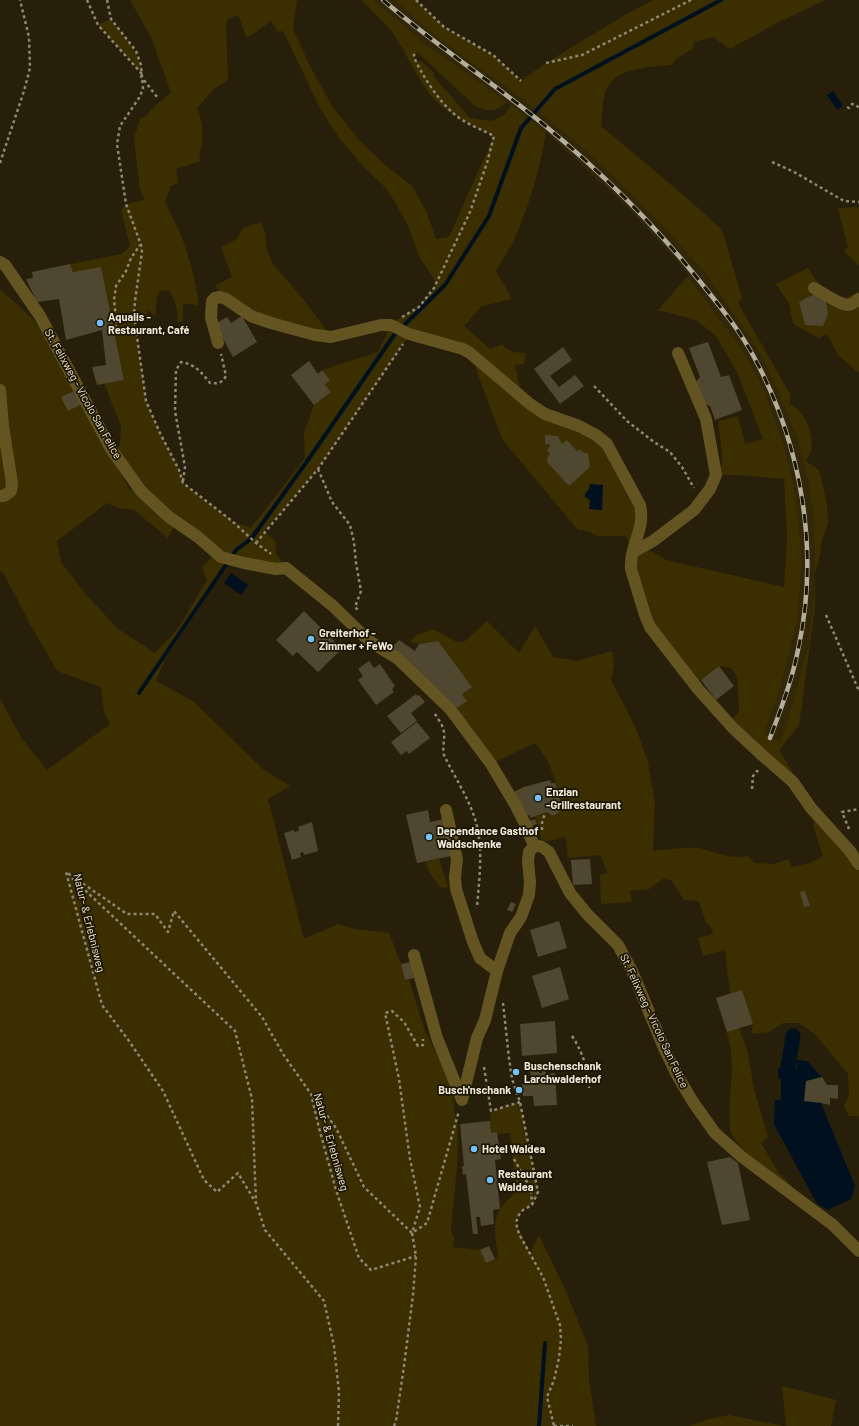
<!DOCTYPE html>
<meta charset="utf-8">
<style>
body{margin:0}
canvas{display:block;background:#271f09}
</style>
<canvas width="859" height="1426"></canvas>
<script>
const g = document.querySelector('canvas').getContext('2d');
g.lineJoin = 'round';
function paint(path, color) { g.fillStyle = color; g.fill(path, 'evenodd'); }
function strokePath(path, color, width, dash) { g.strokeStyle = color; g.lineWidth = width; g.lineCap = dash ? 'butt' : 'round'; g.setLineDash(dash || []); g.stroke(path); }
function drawText(font, color, halo, rows, align = 'center') {
  g.font = font + ' Barlow,sans-serif'; g.lineWidth = 3.5; g.setLineDash([]); g.textBaseline = 'middle'; g.strokeStyle = halo; g.fillStyle = color; for (const [text, x, y, turn = 0] of rows) {
    g.save(); g.translate(x, y); g.rotate((+turn || 0) * Math.PI / 180); g.textAlign = isNaN(turn) ? turn : align; if (halo) g.strokeText(text, 0, 0); g.fillText(text, 0, 0); g.restore();
  }
}
paint(new Path2D(`
 M374 0H395L434 35 484 72 514 92 576 142 621 183 674 238 704 272 748 334 762 357 785 407 798 440 809 486 814 520 815 573 813 607 808 646 791 709 780 742 764 735 779 692 797 624 802 562 799 526 794 486 783 443 764 390 744 352 680 264 626 206 546 132 425 44Z`), '#322809');
paint(new Path2D(`
 M130 0H297L293 29 310 66 332 106 359 140 384 164 412 186 427 213 436 239 449 237 494 136C477 128 460 120 445 109 419 89 410 56 391 31 383 20 371 10 361 0H374L425 44 507 102C498 113 486 111 475 106L417 52 414 57 416 62 421 61 433 72 434 77 470 118 492 121 505 114 511 105 546 132C541 168 528 208 513 242 508 252 501 262 496 271L512 299 482 306 464 326 490 349 502 345 512 352 526 353 524 364 515 365 522 397 596 435 640 505 635 541 644 547 666 560 784 587 787 536 784 479 740 475H716L722 465V454L718 421 738 416 745 444 763 439 737 372 716 336 696 320 658 310 688 276 744 352 764 390 783 443 794 486 799 526 802 562 797 624 779 692 764 734 780 742 791 709 808 646 813 607 815 573 814 520 809 486 798 440 785 407 762 357 748 334 704 272 674 238 621 183 576 142 514 92 484 72 434 35 395 0H416L444 27 493 55 521 81 546 63 625 15 653 0H825L773 25 730 49 713 37 694 42 693 49 677 58 671 65C651 67 620 67 608 86 603 93 602 117 601 126L688 199 719 227 724 236 742 298 738 303 790 394V404C805 411 812 431 812 447 811 451 808 457 806 461L819 470 827 504 828 524 822 539 820 554 815 573V608L799 725 779 750 794 775 793 782 733 719 739 711 737 676 731 668 719 666 701 680 693 684 650 627 633 552 626 536H597L588 531 578 530 502 439 470 353 410 334 318 469 265 531 276 542 275 552 286 568 284 575 229 563 165 659 156 681 193 701 264 770 290 786 268 799 304 939 338 924 354 929 389 933 401 964 405 980 409 979 425 1031 452 1085 454 1111 458 1125 457 1167 451 1230 454 1238 453 1247 480 1250 486 1263 495 1259 498 1256C494 1224 490 1215 516 1192L510 1133 497 1134V1132L491 1133 490 1121 491 1111 520 1102 538 1192C534 1209 521 1207 516 1223L530 1253 539 1235 565 1289 588 1346 589 1379 596 1426H0V699L22 739 47 770 110 724 104 712 101 687 57 671 30 624 4 574 0 571V289L34 320 67 372 85 412 130 490 141 491 114 453 120 445 121 426 104 383 124 380 101 268 73 272 70 264 122 254 130 246 121 210 126 204 145 200 140 190 134 138 140 119 146 116 156 105 171 93 151 37ZM238 15 247 38 271 21 278 32 283 31 321 110 339 138 364 167 384 186 395 202 408 226 420 258 436 282 434 288 419 307 397 320 391 325 378 352 322 370 330 380 325 385 331 392 314 405 304 433 305 458 251 528 232 521 183 483 179 470 160 433 146 401 135 322 143 320 149 310 155 317 157 297 160 291 165 290 170 291C175 301 179 311 177 322H183V304H192L199 306C196 283 189 254 180 233 175 222 170 212 165 202L171 186 178 183 176 169 200 161C199 154 201 149 202 142 203 131 202 119 197 108L214 89 228 80 226 23 228 19ZM107 503 119 508 134 510 168 538 176 523 221 557 211 558 202 567 207 580 179 627 155 653 118 629 87 596 61 562 57 541Z
 M111 19C124 38 139 50 142 74L98 25Z
 M859 207V265L844 252 848 247 838 208Z
 M261 222 265 232 267 250 273 264 304 300 331 337 294 330 226 299 215 286 232 277 221 247 237 239 243 228Z
 M808 268 820 286 841 298 850 296 859 291V373L838 355 827 334 819 338 793 324 789 303 776 284Z
 M487 621 519 653 535 626 553 657 577 661 612 651 614 666 611 680 636 728 648 762 655 804 653 851C665 850 686 847 697 848 715 851 729 860 748 856L754 863 774 864 788 859 792 867 811 863 823 856 813 825 817 815 859 864V1116H849L844 1106 849 1095 848 1074 815 1034 799 1023H783L769 1032 751 1034 753 1024 742 990 730 994 725 950 703 956 698 938 713 934 710 925 706 923 699 901 684 900 672 881 664 878 649 889 630 891 632 902 601 904 600 875 608 873 600 855 568 858 566 837 548 841H542L535 816 547 812 551 815C557 815 559 813 562 807 555 782 553 763 535 743L491 764 452 711 467 701 462 694 471 687 438 641 419 644 410 642 416 635 433 629 457 642 465 641Z
 M439 859 448 887 442 888C434 881 429 872 425 862Z
 M739 1028 747 1049 754 1089 768 1137 761 1143 779 1173 803 1198C784 1182 744 1156 732 1135 727 1128 731 1080 732 1068 732 1055 730 1044 727 1032Z
 M782 1386 836 1400 831 1426H786Z
 M729 1415 784 1426H689L706 1420Z`), '#3b2e01');
paint(new Path2D(`
 M833 91 843 106 837 110 827 95Z
 M590 484 603 485 602 510 589 509 590 500 585 497V494L589 489Z
 M231 573 248 585 241 595 224 583Z
 M797 1060 807 1061 822 1077 821 1103 855 1186 851 1199 828 1210 817 1204 774 1124 775 1100H781V1079L778 1078V1068L797 1069Z`), '#00101e');
strokePath(new Path2D(`
 M139 693 236 550 251 539 308 460 394 335 445 285 489 216 521 128 555 89 721 0
 M539 1426 545 1343`), '#00101e', 4);
strokePath(new Path2D(`
 M788 1068 793 1036`), '#00101e', 15);
paint(new Path2D(`
 M70 264 73 272 101 267 124 380 97 385 92 367 106 365 102 330 66 340 59 299 37 302 26 279 33 278 32 272Z
 M814 294 826 301 828 314 823 326 805 325 799 302Z
 M242 316 257 342 233 357 215 324 227 317 231 323Z
 M708 342 721 377 729 375 742 410 715 420 710 406 703 403 695 383 700 377 689 348Z
 M563 347 572 360 550 376 559 387 575 375 584 386 560 404 534 369Z
 M309 361 318 374 322 370 330 380 325 385 331 392 314 405 291 375Z
 M76 390 82 404 68 411 61 397Z
 M545 435 558 436 562 444 567 440 578 452 579 449 584 453H588L590 467 569 486 547 462 548 456 550 454 547 450 551 445 545 444Z
 M304 611 342 649 318 672 297 652 293 656 276 640Z
 M399 640 415 651 419 644 438 641 472 687 462 694 467 701 457 708 392 647Z
 M369 661 374 668 380 664 395 686 392 689 394 692 376 705 358 680 363 676 358 669Z
 M719 666 734 686 716 700 701 680Z
 M416 694 417 696 419 695 425 702 411 713 417 721 401 733 387 716Z
 M417 722 430 738 409 754 407 751 401 755 391 742Z
 M550 780 551 783H555L562 807 560 811 555 815H551L547 812 530 818V815L526 816 514 792 524 787Z
 M428 810 430 822 443 819 451 856 417 863 406 815Z
 M535 819 537 824 531 826 529 821Z
 M312 822 318 851 304 855 303 852 300 853 301 857 292 860 284 833 294 830V832L299 831 298 827Z
 M590 859 592 884 573 885 571 860Z
 M805 891 810 906 804 907 800 892Z
 M511 902 516 904 512 912 507 910Z
 M559 921 567 948 538 957 530 930Z
 M411 962 414 978 405 980 401 964Z
 M560 967 569 999 542 1008 532 976Z
 M742 990 753 1024 727 1032 716 998Z
 M555 1021 557 1053 522 1056 520 1024Z
 M539 1065V1073H542V1071H546V1074L555 1073 557 1105 534 1106 533 1096H523L522 1084H531L530 1066Z
 M514 1069H518L517 1075 514 1074Z
 M822 1077 827 1085H838V1099L830 1098V1105L821 1103 804 1101 806 1081Z
 M490 1121 491 1133 497 1132 501 1159 495 1160 500 1209 493 1210 494 1224 481 1226 480 1217H476L478 1234H473L466 1174 463 1175 462 1166H464L460 1124Z
 M730 1157 738 1163 750 1220 722 1225 707 1162Z
 M489 1246 495 1259 486 1263 480 1250Z`), '#4f472f');
strokePath(new Path2D(`
 M87 0 98 25 142 74 140 75 157 97
 M107 0 111 19 136 51 141 65 143 89 139 98 120 126 117 144 126 204 141 245 142 252 135 301 134 315 146 401 160 433 179 470 183 483 232 521 256 543 271 554
 M416 0 444 27 493 55 521 81
 M546 63 582 55 691 0
 M847 107 849 108 852 104 856 105 859 108
 M772 162 794 172 844 201 859 202
 M0 163 24 91 30 68 29 37 20 0
 M402 317 419 307 434 288 470 212 487 163 494 136C480 129 464 123 453 113 439 101 421 74 414 57V55L417 52
 M114 327 117 326 114 300 116 286 126 271 131 258 140 245
 M594 386 627 421 654 442 670 452 682 467 694 488
 M318 469 332 502 350 525 354 542 356 563 361 591 355 607 358 610
 M183 481 185 467 175 411 176 370 181 362C195 364 202 373 210 383 218 384 222 383 226 376L221 354
 M256 543 318 469 403 344
 M826 615 859 691
 M435 714C438 719 443 725 444 732 445 740 442 747 444 755 454 776 468 797 475 819 484 848 479 879 477 908
 M752 789 753 776 757 771 761 772
 M849 829 842 812 859 809
 M542 830V823L545 813
 M72 878 235 1031 252 1099 256 1202
 M503 1003 509 1058 512 1079 520 1102 538 1192 532 1205 523 1210 518 1216 516 1223 519 1234 543 1277 560 1325 561 1339 559 1358 554 1380 547 1397 554 1426
 M572 1036C583 1053 588 1069 589 1088
 M484 1067 491 1111 520 1102
 M313 1096 336 1128 364 1187 412 1233 427 1223 459 1111
 M514 1159 531 1189 532 1204
 M338 1426 339 1392 334 1346 324 1301 265 1230 256 1203 238 1173 217 1192 204 1180 163 1091 129 1041 102 1005 66 872 127 914H155L168 932 174 911 262 1017 283 1054 311 1094 319 1128 336 1190 359 1258 371 1270 416 1256
 M394 1426 396 1421 404 1366 413 1295 416 1256 412 1233 420 1207 410 1159 399 1079 385 1013 392 1011 404 1022 418 1046 423 1045V1039
 M554 1426H573`), '#8d8775', 2.5, [3, 3]);
strokePath(new Path2D(`
 M0 262 5 265 40 316 111 449 141 491 169 517 198 537 221 557 244 563 276 569 286 568 333 606 369 641 397 658 450 709 491 764 516 806 526 826 534 846C541 845 544 848 549 852L570 893 587 914 618 945 632 971 664 1048 677 1075 693 1102 715 1133 742 1157 833 1225 859 1251
 M814 288C823 293 838 304 847 305 852 305 855 302 859 299
 M218 343 211 318 212 301 215 298 220 297 226 299 251 316 271 323 315 335 331 337 381 325H391L409 334 463 349 470 353 530 404 545 414 579 426 596 435 607 444 640 505C646 528 629 547 631 569L645 615 650 627 698 689 733 728 762 755 793 782 811 808 850 851 859 864
 M0 390 3 426 12 483 11 491 4 496H0
 M633 552 653 541 694 510 710 489 716 475 706 419 678 353
 M446 810 457 859 455 877 456 889 473 942 480 958 497 971
 M414 955 437 1038 462 1100
 M462 1100 477 1038 485 1020 497 971 510 933 521 917 529 895 530 882 528 861 529 852 534 846`), '#645422', 12);
const rail = new Path2D(`
 M383 0C434 44 491 81 543 124 599 170 652 222 698 279 718 304 739 329 754 357 802 446 820 551 798 650 792 680 781 709 770 738`);
strokePath(rail, '#b4ae9e', 4.5);
strokePath(rail, '#1d1602', 3, [9]);
for (const [x, y, r, color] of [
 [100,323,4,"#75c0f6"],
 [311,639,4,"#75c0f6"],
 [538,798,4,"#75c0f6"],
 [429,837,4,"#75c0f6"],
 [516,1072,4,"#75c0f6"],
 [519,1090,4,"#75c0f6"],
 [474,1149,4,"#75c0f6"],
 [490,1180,4,"#75c0f6"]
]) { const dot = new Path2D(); dot.arc(x, y, r, 0, 2 * Math.PI); g.fillStyle = color; g.fill(dot); strokePath(dot, '#1d1602', 1.5); }
drawText('bold 11px', '#eee9db', '#1d1602', [
 ["Aqualis -",108,317],
 ["Restaurant, Café",108,330],
 ["Greiterhof -",319,633],
 ["Zimmer + FeWo",319,646],
 ["Enzian",546,792],
 ["-Grillrestaurant",546,805],
 ["Dependance Gasthof",437,831],
 ["Waldschenke",437,844],
 ["Buschenschank",524,1066],
 ["Larchwalderhof",524,1079],
 ["Busch'nschank",511,1090,"right"],
 ["Hotel Waldea",482,1149],
 ["Restaurant",498,1174],
 ["Waldea",498,1187]
], 'left');
drawText('11px', '#eee9db', '#1d1602', [
 ["St. Felixweg - Vicolo San Felice",83,394,61],
 ["Natur- & Erlebnisweg",89,923,76],
 ["St. Felixweg - Vicolo San Felice",654,1021,65],
 ["Natur- & Erlebnisweg",331,1142,74]
]);
</script>
